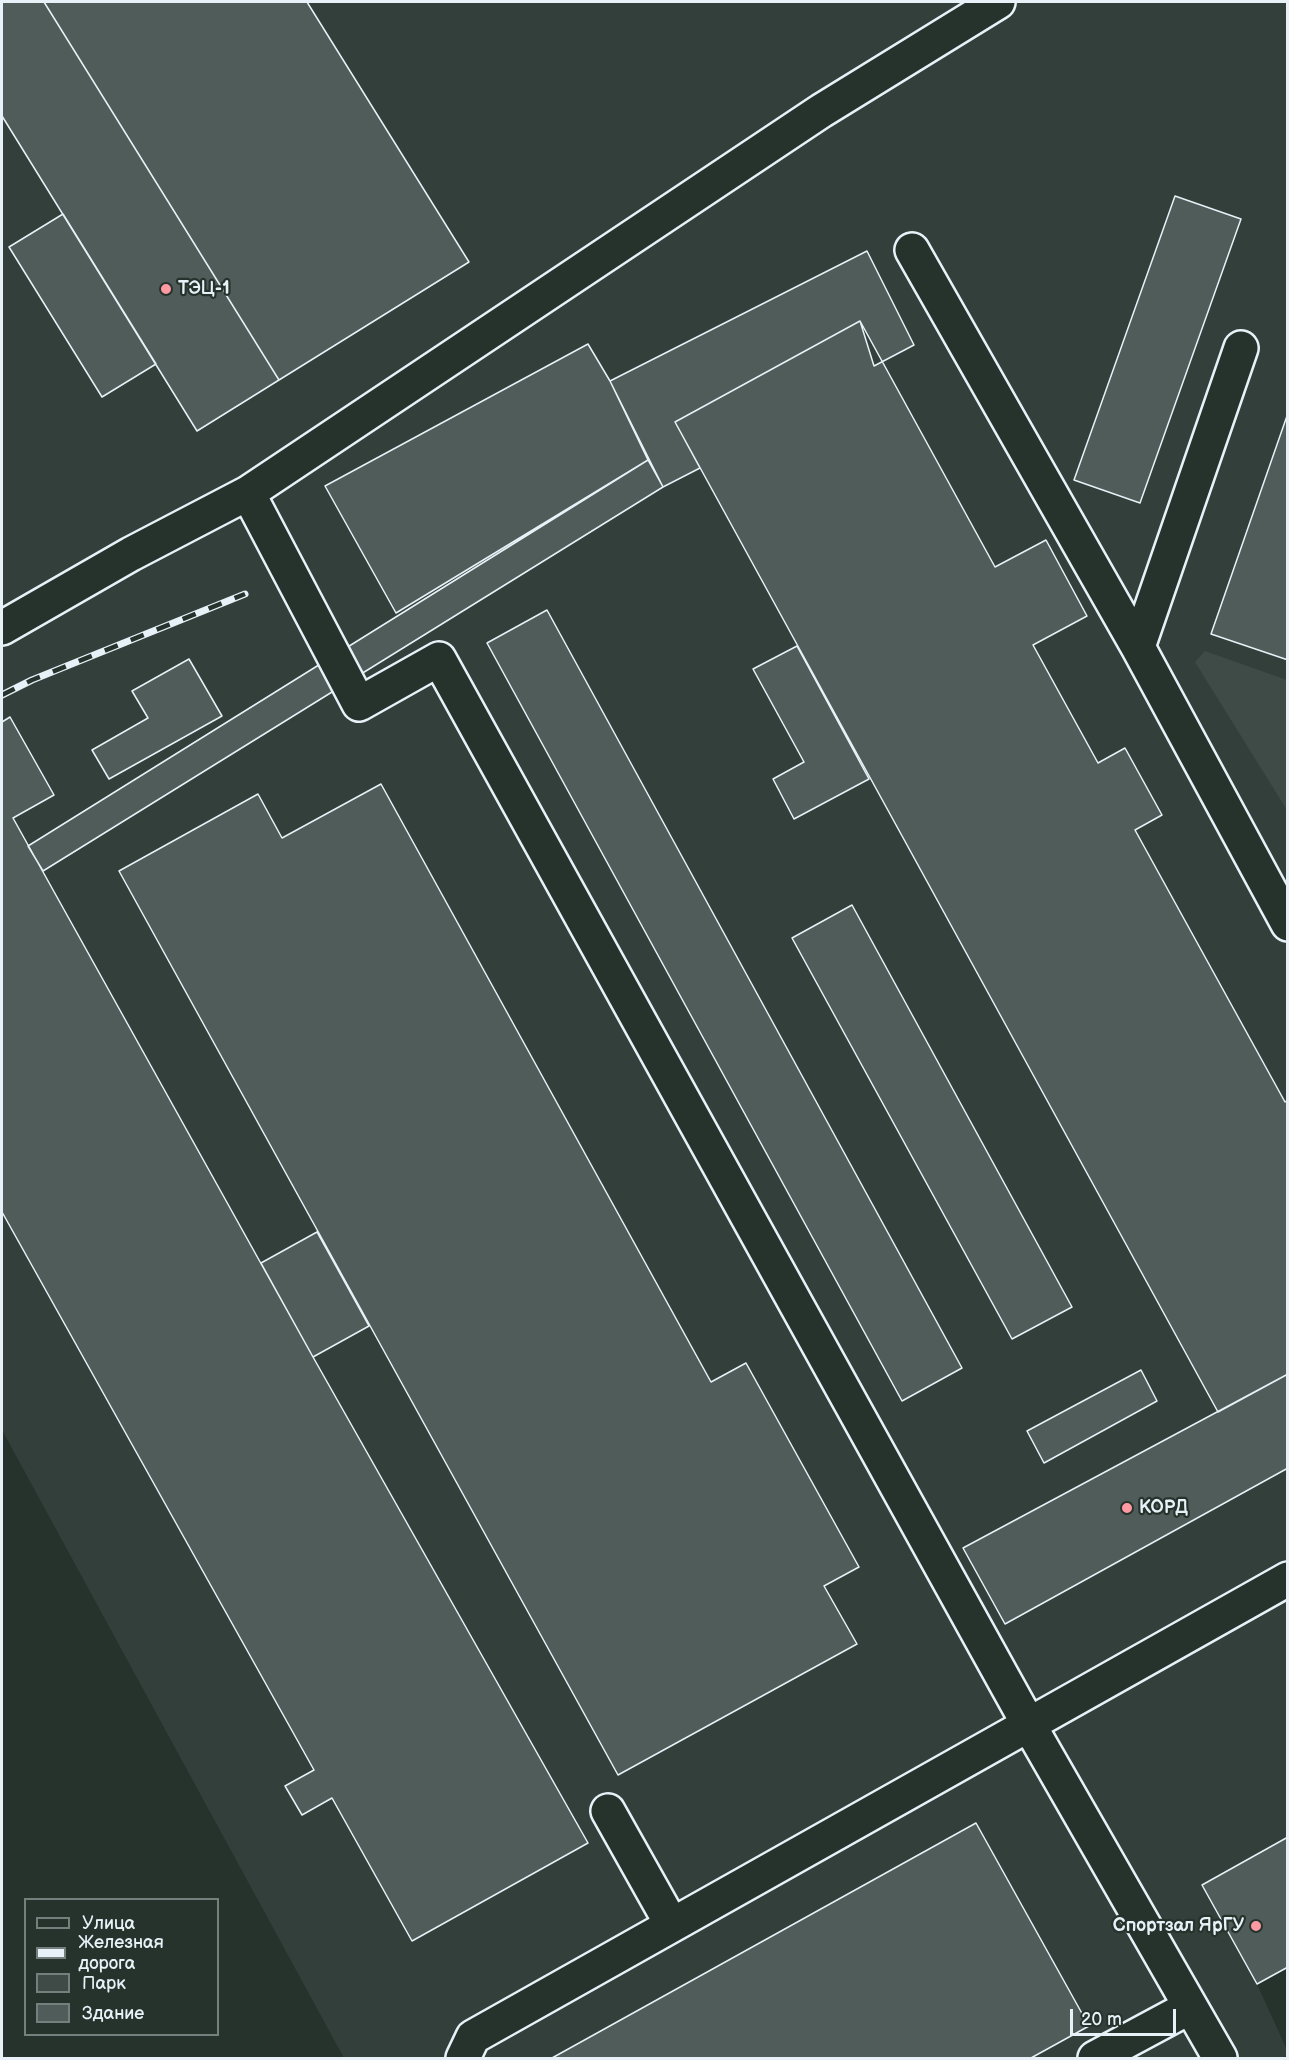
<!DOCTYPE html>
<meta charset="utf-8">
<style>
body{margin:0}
#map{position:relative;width:1289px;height:2060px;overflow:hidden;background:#26332d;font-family:"Balsamiq Sans",sans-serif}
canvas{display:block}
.frame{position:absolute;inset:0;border:3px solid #e8f1f8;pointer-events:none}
.legend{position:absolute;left:24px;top:1898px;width:195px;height:138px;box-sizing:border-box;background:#26332d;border:2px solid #747f7e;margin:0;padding:8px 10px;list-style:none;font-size:18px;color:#e8f1f8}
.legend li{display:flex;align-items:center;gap:12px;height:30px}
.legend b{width:30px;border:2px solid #747f7e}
.scale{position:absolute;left:1070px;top:2009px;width:106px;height:27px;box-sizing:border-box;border:3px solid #e8f1f8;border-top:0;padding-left:8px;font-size:18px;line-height:21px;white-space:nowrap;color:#e8f1f8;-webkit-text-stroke:4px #26332d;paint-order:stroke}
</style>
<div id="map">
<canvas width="1289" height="2060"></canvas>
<div class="frame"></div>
<ul class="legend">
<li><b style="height:8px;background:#26332d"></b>Улица</li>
<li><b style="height:8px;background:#e8f1f8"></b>Железная дорога</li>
<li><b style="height:16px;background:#3e4b47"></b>Парк</li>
<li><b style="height:16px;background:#505c59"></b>Здание</li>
</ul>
<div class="scale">20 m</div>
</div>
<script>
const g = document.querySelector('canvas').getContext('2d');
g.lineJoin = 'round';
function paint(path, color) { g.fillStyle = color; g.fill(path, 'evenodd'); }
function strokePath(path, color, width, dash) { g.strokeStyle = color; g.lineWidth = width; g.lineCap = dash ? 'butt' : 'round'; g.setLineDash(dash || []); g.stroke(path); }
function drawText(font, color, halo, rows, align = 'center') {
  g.font = font + ' "Balsamiq Sans",sans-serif'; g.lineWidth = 4.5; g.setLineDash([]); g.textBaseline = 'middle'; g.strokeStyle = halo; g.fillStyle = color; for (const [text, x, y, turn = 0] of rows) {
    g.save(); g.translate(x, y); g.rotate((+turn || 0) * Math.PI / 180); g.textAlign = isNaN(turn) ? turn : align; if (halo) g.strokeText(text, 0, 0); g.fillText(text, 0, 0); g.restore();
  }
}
paint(new Path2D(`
 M2 2H1287L1288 1837 1202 1885 1257 1984 1287 2050V2055L1282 2058H344L2 1430Z`), '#333f3a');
paint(new Path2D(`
 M1205 651 1287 680V810L1195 662Z`), '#3e4b47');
const building = new Path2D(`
 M2 2H44L279 380 197 431 2 116Z
 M44 2H307L469 262 279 380Z
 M1175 196 1241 219 1140 503 1074 480Z
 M63 214 156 364 102 397 9 247Z
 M867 251 914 345 874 366 860 321 675 422 700 468 663 487 610 381Z
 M860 321 995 567 1046 540 1087 616 1033 645 1098 763 1125 748 1162 815 1135 830 1285 1102 1288 1100V1374L1218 1412 675 422Z
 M588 344 610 381 648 460 396 613 325 486Z
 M1288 413V660L1211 634Z
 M648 460 663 487 43 871 28 846Z
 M547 610 962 1368 902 1401 487 643Z
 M797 646 869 779 794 819 773 779 804 762 753 669Z
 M189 659 222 716 109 779 92 750 148 718 132 691Z
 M10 717 54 795 13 818 313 1357 588 1843 412 1941 332 1798 302 1815 285 1786 314 1770 2 1212V722Z
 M381 784 711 1382 746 1363 859 1567 824 1586 857 1644 618 1775 119 871 258 794 282 838Z
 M852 905 1072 1307 1012 1339 792 938Z
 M317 1232 369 1326 313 1357 261 1263Z
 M1141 1370 1157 1401 1044 1463 1027 1431Z
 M1288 1374V1468L1005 1624 963 1548Z
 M976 1823 1089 2026 1031 2058H552Z
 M1288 1837V1967L1257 1984 1202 1885Z`);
paint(building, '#505c59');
strokePath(building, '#e8f1f8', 1.5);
const minor = new Path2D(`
 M912 250 1138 647 1288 924
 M248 493 359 704 439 659 1029 1725 1220 2058
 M2 628 131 554 248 493 821 111 998 2
 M1138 647 1241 348
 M608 1811 672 1925
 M463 2058 473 2037 1288 1579
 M1095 2058 1190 2007`);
strokePath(minor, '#e8f1f8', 38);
strokePath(minor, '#26332d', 33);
const rail = new Path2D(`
 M2 695 32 680 245 594`);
strokePath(rail, '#e8f1f8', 7);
strokePath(rail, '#26332d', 4.5, [14]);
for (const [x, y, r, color] of [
 [166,289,6,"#ff9aa2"],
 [1127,1508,6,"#ff9aa2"],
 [1256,1926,6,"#ff9aa2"]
]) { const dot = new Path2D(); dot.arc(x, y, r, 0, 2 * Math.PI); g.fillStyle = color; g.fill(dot); strokePath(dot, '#26332d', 2); }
drawText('bold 18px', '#e8f1f8', '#26332d', [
 ["ТЭЦ-1",178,289],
 ["КОРД",1139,1508],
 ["Cпортзал ЯрГУ",1244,1926,"right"]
], 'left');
</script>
